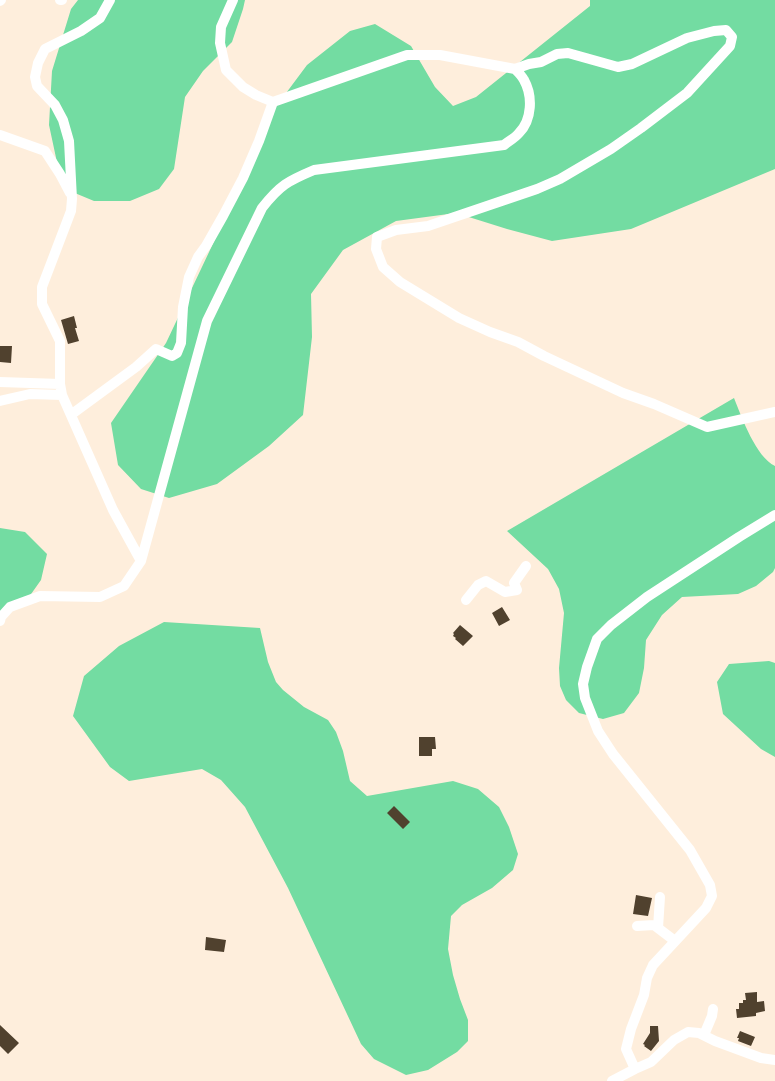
<!DOCTYPE html>
<style>
body{margin:0}
canvas{display:block;background:#feeedc}
</style>
<canvas width="775" height="1081"></canvas>
<script>
const g = document.querySelector('canvas').getContext('2d');
g.lineJoin = 'round';
function paint(path, color) { g.fillStyle = color; g.fill(path, 'evenodd'); }
function strokePath(path, color, width, dash) { g.strokeStyle = color; g.lineWidth = width; g.lineCap = dash ? 'butt' : 'round'; g.setLineDash(dash || []); g.stroke(path); }
paint(new Path2D(`
 M78 0H245L243 9 232 42 203 71 185 97 174 169 159 189 130 201H94L70 191 58 167 49 125 52 71 71 9Z
 M590 0H775V169L631 229 552 241 507 229 456 213 396 221 343 250 311 294 312 337 303 415 269 446 217 484 169 498 141 489 118 465 111 423 166 343 245 176 266 120 307 65 350 31 375 24 411 46 435 87 453 106 476 97 590 6Z
 M734 398C742 418 756 457 775 466V568L773 572 756 586 738 594 682 597 662 615 646 640 644 668 639 693 624 713 603 719 579 713 566 700 560 686 559 668 564 613 559 589 548 569 507 531Z
 M0 528 25 532 47 554 41 580 24 604 0 614Z
 M164 622 260 628 268 662 276 682 283 690 304 707 328 720 336 732 343 751 350 781 367 796 453 781 478 789 499 807 509 827 518 854 513 870 492 888 462 905 451 916 448 949 453 975 460 999 468 1020V1041L457 1052 428 1070 406 1075 374 1059 361 1044 288 888 245 807 221 780 202 769 129 781 110 767 73 716 84 676 119 646Z
 M769 661 775 663V757L761 749 723 714 717 682 729 664Z`), '#73dca2');
paint(new Path2D(`
 M74 316 77 328H75L79 341 68 344 61 320Z
 M0 346H12L11 363 0 362Z
 M502 607 510 620 499 626 492 613Z
 M460 625 473 636 463 646 455 639 456 638 453 636 454 634 453 633Z
 M419 737H435L436 749H432V756H419Z
 M394 806 410 822 403 829 387 813Z
 M636 895 652 898 648 916 633 914Z
 M206 937 226 940 224 952 205 950Z
 M757 992V1002L764 1001 765 1011 756 1013V1016L737 1018 736 1009H739V1003H743V1000H746L745 993Z
 M0 1025 19 1043 8 1054 0 1046Z
 M650 1026H658L659 1041 651 1051 644 1046 645 1045 643 1044 650 1033Z
 M740 1031 755 1037 751 1046 738 1041 739 1038H737Z`), '#50412e');
strokePath(new Path2D(`
 M60 0H62
 M110 0 100 18 81 31 45 49 38 63 35 77 37 86 55 105 63 120 69 141 72 199 71 211 42 287V304L60 341V384L62 395 113 510 141 561
 M233 0 221 27 220 43 226 70 243 87 256 95 273 102 407 55H440L515 69 529 64 541 62 557 54 568 53 618 67 632 64 687 38 714 31 726 30 732 37 730 46 687 93 641 128 611 149 560 179 537 189 428 226 396 230 377 237 376 249 383 267 400 282 459 318 490 332 518 342 544 356 623 393 654 404 707 427 775 412
 M0 1 1 0
 M0 135 45 151 60 174 70 193
 M0 382 60 384
 M0 401 30 394 62 395
 M72 414 136 367 156 349 172 356 177 353 181 343 183 307 189 277 198 257 206 246 223 216 243 178 259 141 273 102
 M466 600 478 585 486 581 505 592 517 590 514 583 526 566
 M0 621 1 617 10 607 40 596 100 597 124 586 141 561 207 321 262 208C280 185 288 181 314 170L504 145C509 141 515 138 519 133 532 120 533 96 524 80 522 76 518 72 515 69
 M637 926 654 925 675 941
 M658 928 660 897
 M704 1035 712 1016 713 1009
 M635 1069 626 1049 631 1029 644 995 647 978 653 965 706 908 712 896 710 885 690 850 613 754 598 731 585 698 583 684 587 667 597 639 611 625 647 597 739 537 775 515
 M612 1081 635 1069 651 1062 674 1040 688 1032 699 1033 715 1041 761 1058 775 1060`), '#fff', 10);
</script>
